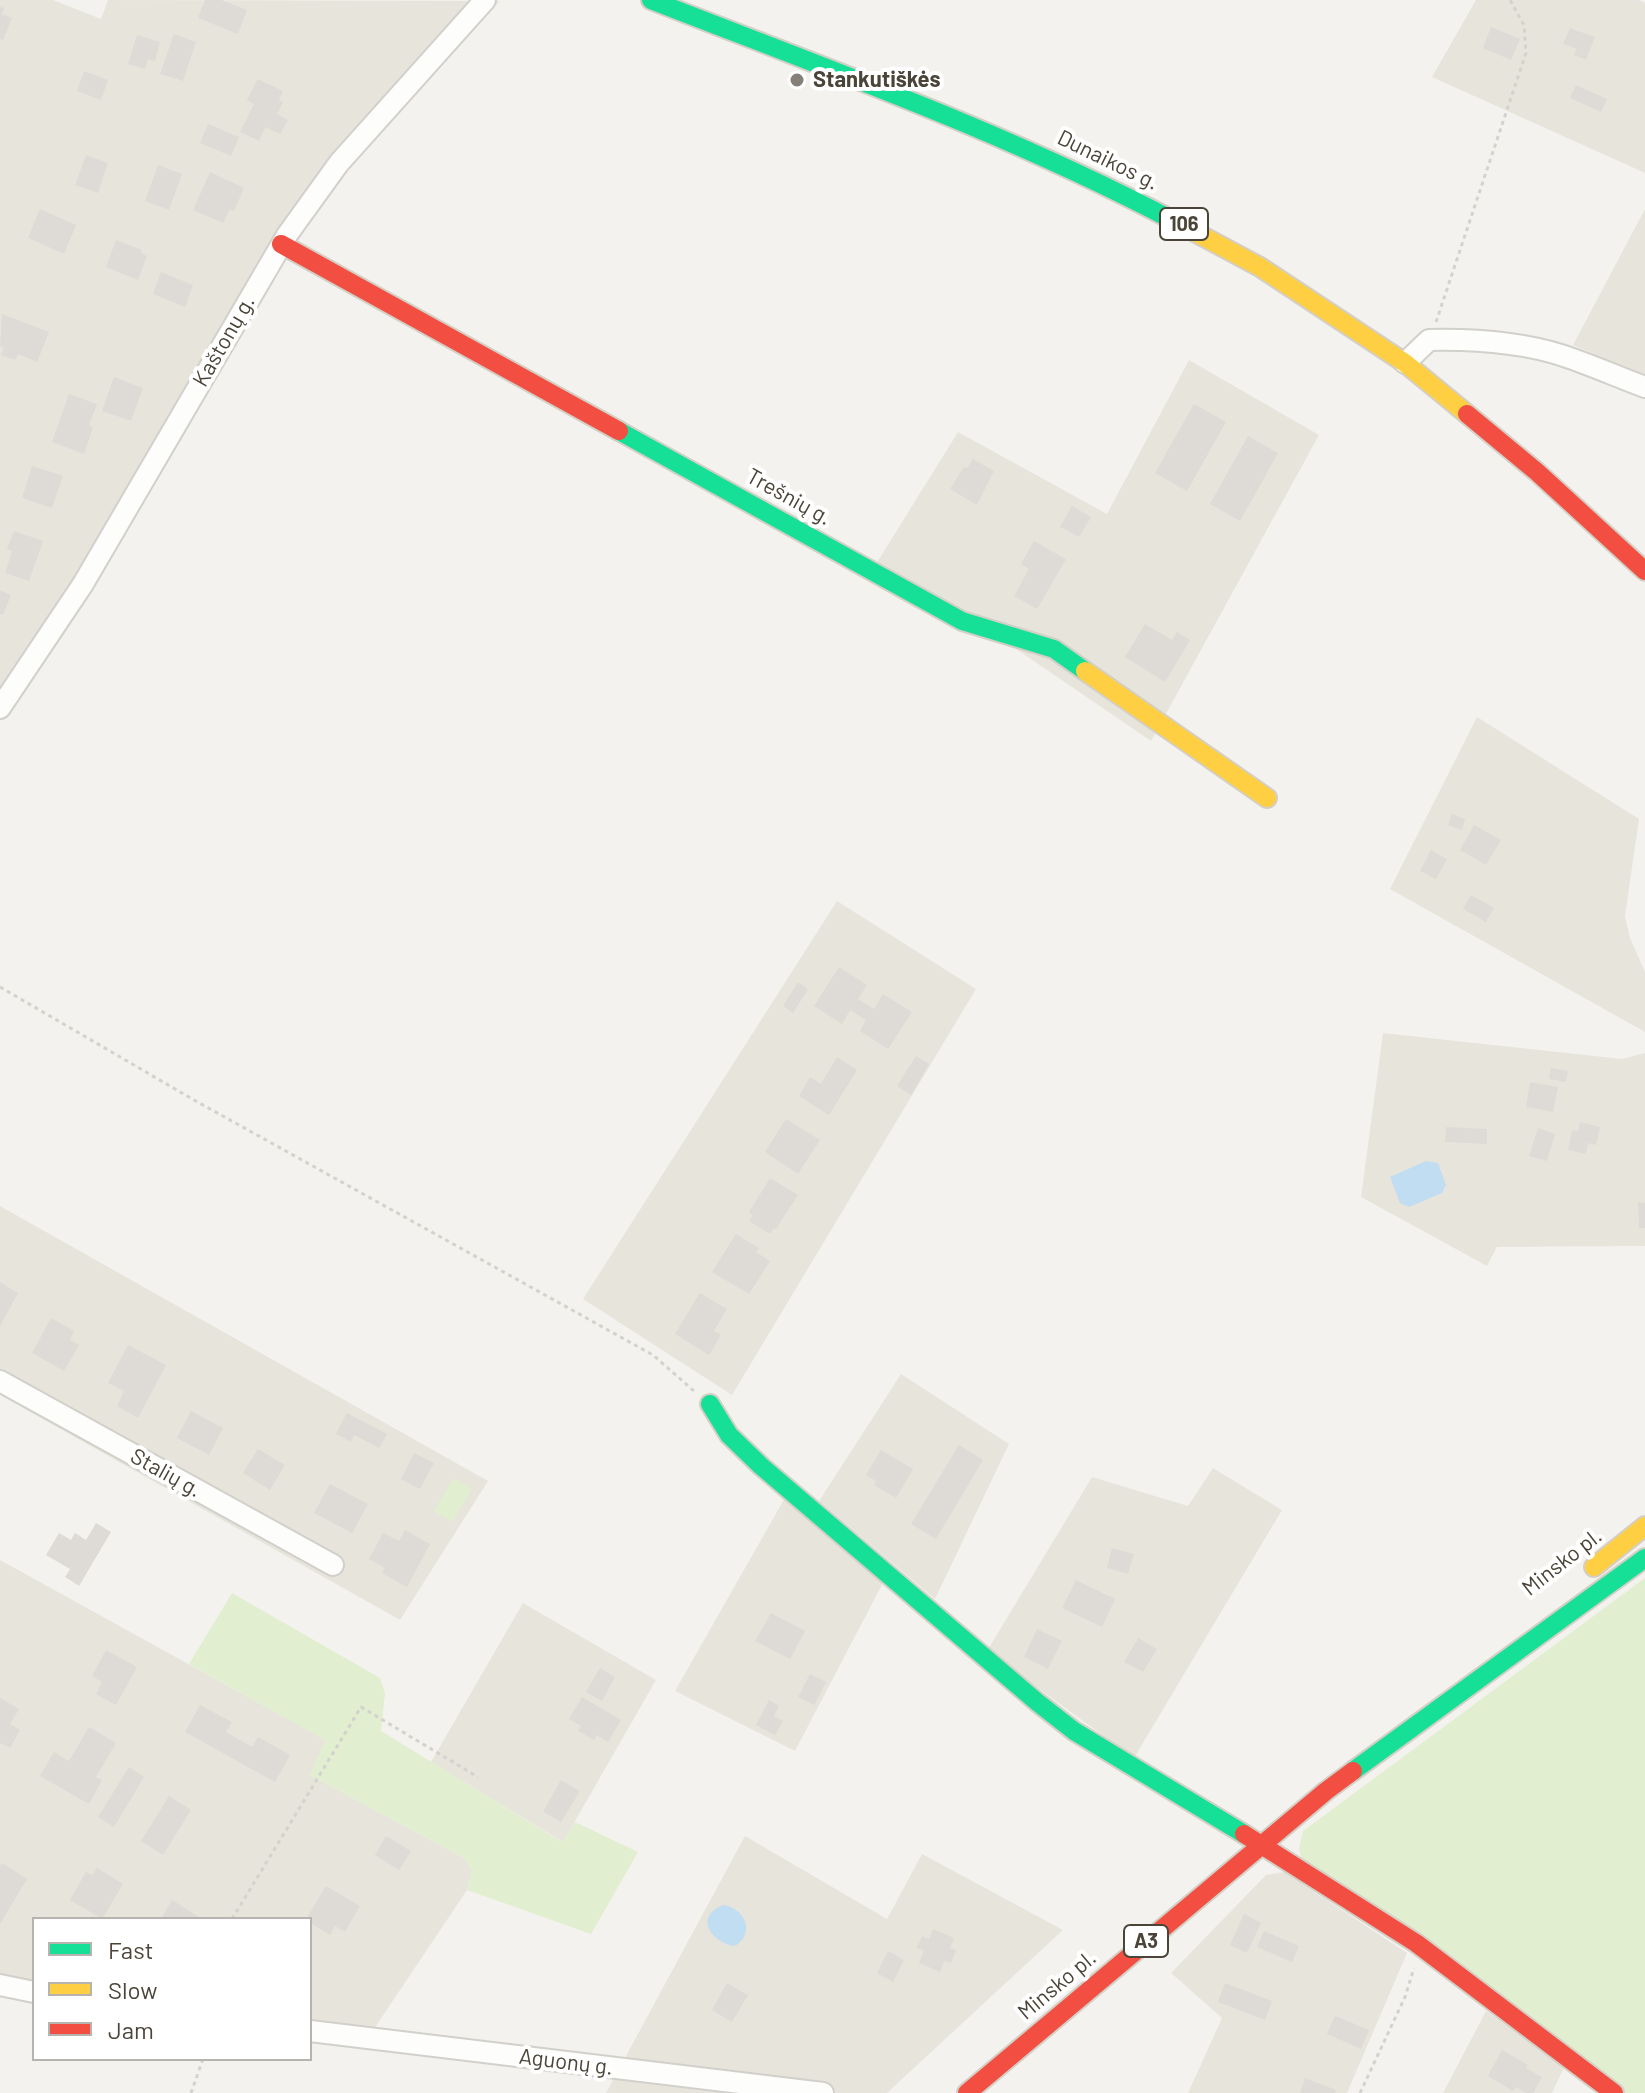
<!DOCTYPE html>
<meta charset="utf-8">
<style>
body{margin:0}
#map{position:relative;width:1645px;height:2093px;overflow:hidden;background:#f4f2ee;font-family:Barlow,sans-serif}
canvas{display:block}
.legend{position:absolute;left:32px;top:1917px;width:280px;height:144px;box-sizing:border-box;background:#fff;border:2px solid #b7b4b0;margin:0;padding:10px 14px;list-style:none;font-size:24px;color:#4b4439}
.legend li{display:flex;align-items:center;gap:16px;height:40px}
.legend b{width:40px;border:2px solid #b7b4b0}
</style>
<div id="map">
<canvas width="1645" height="2093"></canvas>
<ul class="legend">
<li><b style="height:10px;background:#16e098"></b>Fast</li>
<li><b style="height:10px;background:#ffcf43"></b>Slow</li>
<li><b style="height:10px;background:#f24e42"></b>Jam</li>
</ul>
</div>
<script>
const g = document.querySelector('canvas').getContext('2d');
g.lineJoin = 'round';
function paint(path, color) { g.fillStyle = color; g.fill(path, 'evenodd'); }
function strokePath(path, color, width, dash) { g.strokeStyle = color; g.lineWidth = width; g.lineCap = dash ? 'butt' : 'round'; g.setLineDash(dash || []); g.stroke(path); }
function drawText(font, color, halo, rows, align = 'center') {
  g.font = font + ' Barlow,sans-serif'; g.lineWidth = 8; g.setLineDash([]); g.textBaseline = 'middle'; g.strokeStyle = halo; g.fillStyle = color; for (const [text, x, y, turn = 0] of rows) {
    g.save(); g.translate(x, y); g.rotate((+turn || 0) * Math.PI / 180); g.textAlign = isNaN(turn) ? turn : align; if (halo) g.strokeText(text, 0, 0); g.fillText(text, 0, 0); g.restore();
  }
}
paint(new Path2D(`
 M0 0H53L101 19 108 0 500 1 382 130 346 171 296 238 23 691 0 719Z
 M1476 0H1639L1645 3V173L1432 77Z
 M1645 209V376L1573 345Z
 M1189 360 1319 435 1151 741 965 614 876 564 958 432 1107 514Z
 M1477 717 1639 819 1625 916 1630 938 1645 972V1032L1390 889Z
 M837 901 976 989 732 1395 583 1299Z
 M1383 1033 1622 1059 1645 1053V1246L1497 1247 1487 1266 1361 1197Z
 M0 1206 488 1481 400 1620 0 1395Z
 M901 1374 1009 1444 935 1599 819 1501Z
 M1213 1468 1282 1510 1134 1758 987 1651 1092 1477 1188 1506Z
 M786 1496 885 1579 795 1751 675 1691Z
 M0 1560 326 1740 310 1775 464 1858 472 1871 467 1890 374 2029 310 2022V1919H34V1987L0 1980Z
 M523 1603 656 1680 563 1842 431 1762Z
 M745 1836 887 1919 922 1854 1063 1930 887 2093H606Z
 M1284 1872 1407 1953 1347 2093H1188L1222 2018 1171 1973 1266 1875Z
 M1486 2011 1565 2065 1552 2093H1443Z`), '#e7e4dc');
paint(new Path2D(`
 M453 1478 472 1489 453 1522 434 1511Z
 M1645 1578V2093H1624L1301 1858 1299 1849 1303 1831Z
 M232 1593 380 1678 385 1693 381 1731 562 1842 575 1822 638 1852 591 1934 467 1890 472 1871 464 1858 310 1775 325 1740 189 1664Z`), '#e1eecf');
paint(new Path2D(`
 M1426 1161 1438 1163 1446 1185 1442 1193 1409 1207 1400 1203 1390 1177Z
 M723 1905C745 1908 756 1933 735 1946 712 1943 693 1917 723 1905Z`), '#c0ddf1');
paint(new Path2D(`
 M205 0H222L247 10 238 34 198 18Z
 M0 7 4 8 2 14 12 18 3 40 0 39Z
 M1491 27 1520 39 1511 60 1483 48Z
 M1570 28 1595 37 1586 60 1574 55 1577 49 1563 44Z
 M174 34 196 42 183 81 160 74Z
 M137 35 160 42 155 61 148 59 145 69 128 64Z
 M84 71 108 80 101 100 77 91Z
 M258 79 283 91 279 100 283 102 277 114 288 120 280 134 265 127 259 141 240 132 254 104 247 100Z
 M1576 85 1607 99 1601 112 1570 98Z
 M208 124 239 137 231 156 200 143Z
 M86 155 108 163 98 193 75 185Z
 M158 165 182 174 169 210 145 201Z
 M210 172 244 188 234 211 230 209 223 223 193 210Z
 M40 209 76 225 64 254 28 238Z
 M116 240 142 250 141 253 147 256 138 280 106 267Z
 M161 272 193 285 185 307 153 294Z
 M2 314 49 332 37 362 18 354 15 360 1 355 4 347 0 346Z
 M114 377 143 388 131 421 102 411Z
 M69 394 97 404 89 425 93 427 84 454 52 442Z
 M1194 404 1226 422 1187 491 1155 473Z
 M1248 436 1278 453 1240 521 1210 504Z
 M973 459 994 471 977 505 950 489 964 467 967 468Z
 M32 466 63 476 52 508 22 498Z
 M1072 506 1091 517 1079 537 1060 527Z
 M14 531 43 541 29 581 5 573 12 551 7 549Z
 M1034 541 1066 559 1037 609 1014 596 1029 569 1021 564Z
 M0 590 11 595 3 615 0 614Z
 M1145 624 1172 640 1177 632 1190 640 1165 682 1125 657Z
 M1452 814 1465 819 1462 830 1448 825Z
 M1474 825 1501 840 1486 865 1460 850Z
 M1431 850 1447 859 1436 879 1420 871Z
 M1471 895 1494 908 1486 922 1463 909Z
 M839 967 867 985 858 999 874 1009 883 994 912 1012 888 1049 860 1031 866 1020 850 1010 842 1024 814 1006Z
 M798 982 808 989 793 1013 783 1006Z
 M916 1056 929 1064 911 1095 897 1086Z
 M837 1057 857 1070 829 1115 799 1096 810 1077 821 1084Z
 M1551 1068 1568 1071 1566 1082 1549 1079Z
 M1530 1082 1558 1087 1553 1112 1526 1107Z
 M786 1119 820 1140 798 1174 765 1152Z
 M1580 1122 1600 1127 1596 1145 1588 1143 1586 1154 1568 1150 1572 1130 1578 1131Z
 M1446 1127 1487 1129V1144L1445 1142Z
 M1538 1128 1555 1134 1547 1161 1529 1156Z
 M770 1178 798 1195 776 1229 774 1228 770 1234 749 1221 753 1215 749 1212Z
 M1638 1202 1645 1203V1228H1639Z
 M736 1234 759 1248 756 1252 770 1261 749 1294 712 1272Z
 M0 1282 18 1293 0 1326Z
 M700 1293 727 1309 714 1331 721 1335 709 1355 675 1334Z
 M51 1318 74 1331 70 1340 79 1345 64 1371 32 1353Z
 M128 1345 166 1365 138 1418 117 1406 124 1391 108 1383Z
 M191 1411 223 1428 209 1455 177 1438Z
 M347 1413 387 1434 379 1448 354 1435 351 1442 336 1434Z
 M959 1445 983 1460 936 1539 911 1524Z
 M258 1449 285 1465 270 1490 243 1473Z
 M881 1450 913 1469 896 1498 874 1485 876 1481 866 1475Z
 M414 1453 434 1463 420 1489 401 1479Z
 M330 1484 368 1504 352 1533 314 1513Z
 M96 1523 111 1532 79 1586 65 1577 70 1569 46 1555 59 1533 71 1540 75 1533 86 1540Z
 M405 1530 430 1544 407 1587 382 1573 385 1568 369 1559 383 1533 399 1541Z
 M1112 1548 1134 1554 1128 1574 1107 1568Z
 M1076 1580 1115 1599 1102 1627 1062 1608Z
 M771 1613 805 1631 790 1659 755 1641Z
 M1037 1629 1062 1641 1048 1669 1024 1657Z
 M1138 1638 1157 1649 1143 1672 1124 1662Z
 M106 1650 137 1667 116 1705 96 1694 102 1682 92 1676Z
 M600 1668 615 1677 602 1701 586 1692Z
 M810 1674 826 1682 814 1705 798 1697Z
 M582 1697 621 1720 608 1742 597 1735 594 1740 578 1731 581 1726 569 1719Z
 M0 1698 19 1709 10 1724 20 1730 10 1748 0 1743Z
 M769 1700 779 1706 774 1716 783 1721 775 1735 756 1725Z
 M200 1705 232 1722 226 1732 252 1747 258 1737 290 1755 275 1782 185 1732Z
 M89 1727 116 1743 96 1777 102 1780 89 1804 40 1776 54 1752 69 1761Z
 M129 1767 144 1777 114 1827 98 1817Z
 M561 1780 580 1791 561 1822 543 1812Z
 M169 1796 191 1810 163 1855 141 1841Z
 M386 1836 411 1851 399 1870 375 1855Z
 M2 1863 27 1879 0 1924V1866Z
 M97 1868 123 1884 102 1919 70 1900 86 1872 92 1875Z
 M326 1886 360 1906 345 1932 335 1926 330 1935 310 1923V1919H306Z
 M172 1900 202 1919H161Z
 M1244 1914 1261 1923 1247 1953 1230 1945Z
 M933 1929 954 1938 950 1948 956 1950 951 1963 944 1961 940 1972 919 1963 924 1950 917 1948 922 1936 929 1939Z
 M1264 1931 1299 1946 1292 1962 1257 1947Z
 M888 1951 904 1960 893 1982 877 1973Z
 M727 1983 748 1995 732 2022 712 2010Z
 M1225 1983 1272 2001 1265 2020 1218 2002Z
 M1335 2016 1369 2030 1361 2049 1327 2034Z
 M1502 2050 1528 2065 1526 2068 1542 2077 1533 2093H1526L1516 2087 1513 2091 1488 2076Z
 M1305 2078 1336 2090 1335 2093H1300Z`), '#dedbd6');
const street = new Path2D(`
 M1405 363 1429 340C1474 339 1521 342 1564 356 1591 365 1618 377 1645 387
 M0 708 83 584 287 235 339 163 485 0
 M0 1381 333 1565
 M0 1985 34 1992
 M310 2031 823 2093`);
const fast = new Path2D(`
 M651 0C828 69 1008 133 1176 222
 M619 431 962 621 1054 649 1085 671
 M710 1404 729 1435 761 1466 1037 1702 1074 1731 1244 1834
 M1353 1771 1645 1558`);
const slow = new Path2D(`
 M1176 222 1260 267 1405 363 1467 414
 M1085 671 1267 798
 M1594 1567 1645 1526`);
const jam = new Path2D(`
 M281 244 619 431
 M1467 414 1537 472 1645 571
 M1244 1834 1416 1943 1614 2093
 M967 2093 1326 1791 1353 1771`);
strokePath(street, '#d2d0cb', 24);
strokePath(fast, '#d3cfc5', 22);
strokePath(slow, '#d3cfc5', 22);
strokePath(jam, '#d3cfc5', 22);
strokePath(new Path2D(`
 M1436 322 1526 53 1524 25 1510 0
 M0 987 194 1100 653 1355 694 1391
 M232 1919 361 1707 478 1777
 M191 2093 203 2059
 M1360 2093 1405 1997 1414 1968`), '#d3d2cc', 3, [4, 4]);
strokePath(street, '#fdfdfc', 20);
strokePath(fast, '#16e098', 18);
strokePath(slow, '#ffcf43', 18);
strokePath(jam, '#f24e42', 18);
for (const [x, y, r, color] of [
 [797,80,8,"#868178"]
]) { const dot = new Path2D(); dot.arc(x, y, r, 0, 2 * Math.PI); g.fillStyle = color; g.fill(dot); strokePath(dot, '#fff', 3); }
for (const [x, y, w] of [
 [1184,224,48],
 [1146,1941,44]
]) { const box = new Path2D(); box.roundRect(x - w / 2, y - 16, w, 32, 6); g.fillStyle = '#fff'; g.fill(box); strokePath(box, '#4b4439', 2); }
drawText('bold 20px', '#4b4439', null, [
 ["106",1184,224],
 ["A3",1146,1941]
]);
drawText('bold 22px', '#4b4439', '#fff', [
 ["Stankutiškės",813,80]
], 'left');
drawText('22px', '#4b4439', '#fff', [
 ["Dunaikos g.",1108,160,26],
 ["Kaštonų g.",224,341,-60],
 ["Trešnių g.",789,497,29],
 ["Stalių g.",166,1473,29],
 ["Minsko pl.",1562,1562,-38],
 ["Minsko pl.",1057,1985,-40],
 ["Aguonų g.",566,2062,7]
]);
</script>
